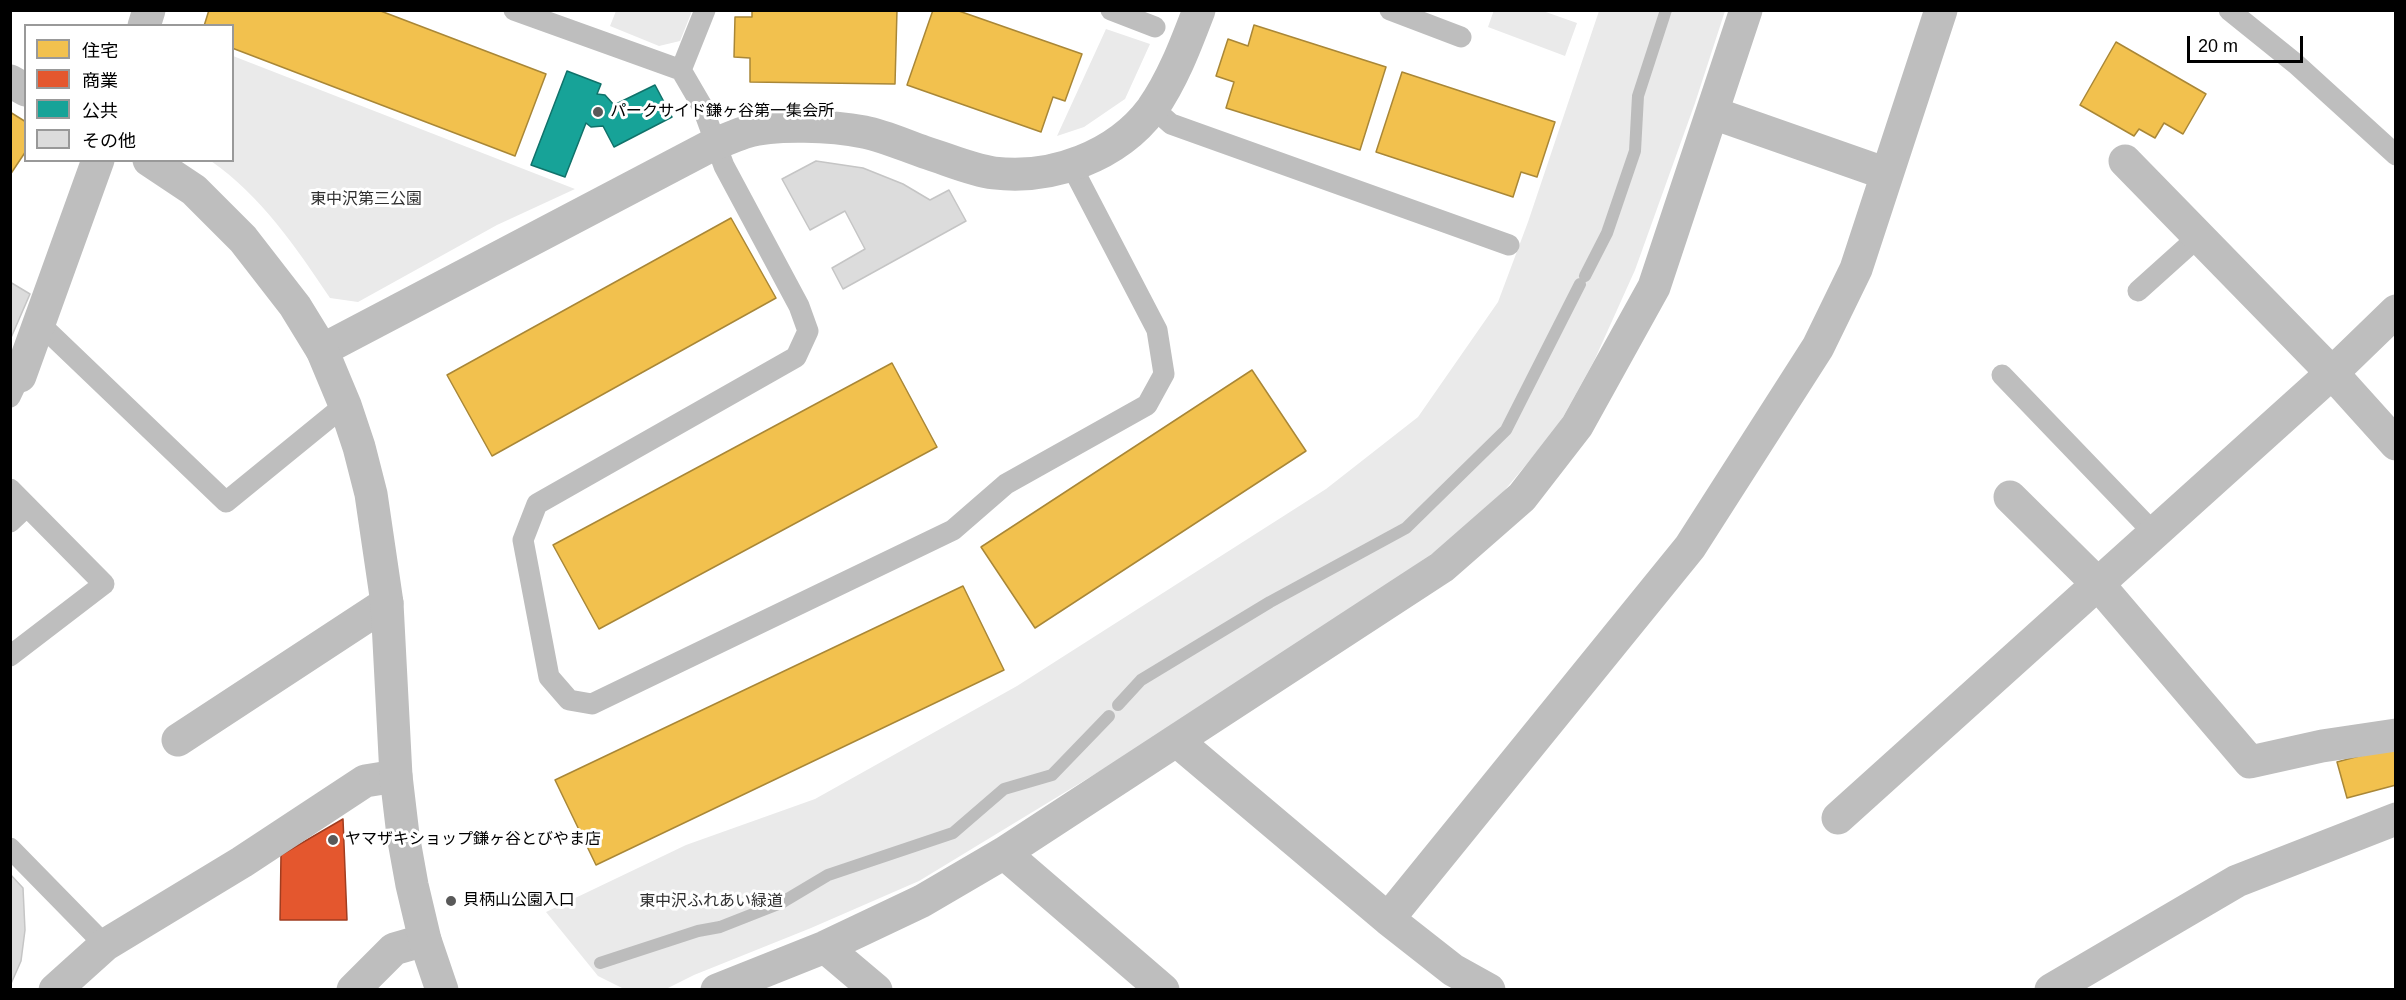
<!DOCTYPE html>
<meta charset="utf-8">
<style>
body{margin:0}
#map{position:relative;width:2406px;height:1000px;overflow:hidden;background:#fff;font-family:Arial,"Noto Sans JP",sans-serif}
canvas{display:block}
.frame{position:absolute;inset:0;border:12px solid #000;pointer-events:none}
.legend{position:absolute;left:24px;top:24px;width:210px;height:138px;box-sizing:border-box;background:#fff;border:2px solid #999;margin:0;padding:8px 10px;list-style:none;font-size:18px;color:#000}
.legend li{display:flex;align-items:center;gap:12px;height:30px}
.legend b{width:30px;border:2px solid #999}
.scale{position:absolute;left:2187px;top:36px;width:116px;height:27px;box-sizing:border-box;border:3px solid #000;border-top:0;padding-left:8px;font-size:18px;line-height:21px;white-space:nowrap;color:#000;-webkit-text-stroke:4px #fff;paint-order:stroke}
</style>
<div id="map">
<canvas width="2406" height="1000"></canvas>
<div class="frame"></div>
<ul class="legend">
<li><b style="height:16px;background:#f2c14e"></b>住宅</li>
<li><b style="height:16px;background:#e4572e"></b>商業</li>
<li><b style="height:16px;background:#17a398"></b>公共</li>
<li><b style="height:16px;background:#dcdcdc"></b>その他</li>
</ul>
<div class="scale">20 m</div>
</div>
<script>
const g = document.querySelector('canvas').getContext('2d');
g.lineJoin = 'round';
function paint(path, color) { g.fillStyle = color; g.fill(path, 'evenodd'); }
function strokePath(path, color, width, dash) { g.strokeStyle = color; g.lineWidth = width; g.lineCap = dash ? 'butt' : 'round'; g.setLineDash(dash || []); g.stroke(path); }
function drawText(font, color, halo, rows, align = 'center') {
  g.font = font + ' Arial,"Noto Sans JP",sans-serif'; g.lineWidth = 6; g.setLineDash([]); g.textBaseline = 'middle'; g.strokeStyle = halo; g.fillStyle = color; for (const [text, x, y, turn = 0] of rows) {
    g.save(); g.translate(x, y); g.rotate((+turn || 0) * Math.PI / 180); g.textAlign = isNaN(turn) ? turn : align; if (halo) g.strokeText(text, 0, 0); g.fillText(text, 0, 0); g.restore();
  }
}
paint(new Path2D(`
 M1494 10 1543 11 1577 23 1565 56 1488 27Z
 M616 11V10L692 11 680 41 659 46 610 26Z
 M1599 11H1725L1695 103 1635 270 1594 361 1557 428 1477 523 1230 692 919 881 811 928 694 975 666 989H624L598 976 546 912 686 845 815 799 1017 686 1326 489 1418 417 1498 302 1528 222Z
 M1106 29 1150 44 1125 99 1084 127 1057 136Z
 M233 56 575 189 497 225 358 302 330 298C296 247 261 196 211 161L232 160Z`), '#eaeaea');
const homes = new Path2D(`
 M209 10H378L546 74 515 156 232 48V26H204Z
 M752 10H897L895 84 750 82V58L734 57 735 17H752Z
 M933 10H956L1082 54 1065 101 1053 97 1041 132 907 85Z
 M1254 25 1386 67 1360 150 1226 108 1234 82 1216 76 1228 39 1248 46Z
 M2116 42 2206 94 2183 134 2164 123 2155 138 2139 129 2134 136 2080 105Z
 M1402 72 1555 122 1537 177 1521 172 1513 197 1376 152Z
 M10 112 26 122V151L10 175Z
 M731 218 776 298 492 456 447 375Z
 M892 363 937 447 599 629 553 545Z
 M1252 370 1306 451 1035 628 981 547Z
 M963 586 1004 670 596 865 555 780Z
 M2396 746V785L2347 798 2337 762Z`);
paint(homes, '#f2c14e');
strokePath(homes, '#a98737', 1.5);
const shops = new Path2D(`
 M343 819 347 920H280L281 855Z`);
paint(shops, '#e4572e');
strokePath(shops, '#a03d20', 1.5);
const public = new Path2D(`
 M567 71 601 84 597 94 605 95 614 105 655 85 672 117 614 147 603 126 591 127 586 123 565 177 531 165Z`);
paint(public, '#17a398');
strokePath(public, '#10726a', 1.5);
strokePath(new Path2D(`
 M1585 276 1607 233 1635 151 1638 96 1666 10
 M1118 705 1141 680 1270 602 1406 528 1506 430 1580 284
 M600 963 698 931 720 927 781 903 828 875 953 833 1004 789 1052 775 1109 716`), '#bcbcbc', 12);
const building = new Path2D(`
 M816 161 863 168 903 184 930 200 949 190 966 221 843 289 832 268 865 249 845 211 810 230 782 179Z
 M10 282 30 294 10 340Z
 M10 874 23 888 25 930 21 961 10 986Z`);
paint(building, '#dcdcdc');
strokePath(building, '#c5c5c5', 1.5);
strokePath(new Path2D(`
 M514 10 681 70 702 106 724 166 799 306 808 331 796 357 537 504 523 540 549 677 569 700 592 704 953 530 1006 484 1147 405 1164 374 1157 330 1071 165
 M1111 10 1155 27
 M1390 10 1461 37
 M2229 10 2296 64 2396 155
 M681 70 705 10
 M1153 108 1171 124 1509 245
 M2138 291 2197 238
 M39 323 226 502 345 405
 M2002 375 2153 532
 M10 397 20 376
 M10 489 104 584 10 656
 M10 522 27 506
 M10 848 105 945`), '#bebebe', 21);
strokePath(new Path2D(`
 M144 26 149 10
 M10 81 26 90
 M1713 113 1887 174
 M2125 161 2332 373 2396 444
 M322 350 716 143C726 140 736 135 746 132 776 123 833 126 864 132 884 136 904 145 924 152 947 159 971 170 994 173 1052 180 1117 156 1152 109 1173 79 1186 44 1199 10
 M10 370 20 376 98 160
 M2010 497 2098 584 2250 762 2322 746 2396 735
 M178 740 387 603
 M1177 741 1388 919 1453 970 1489 990
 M1838 818 2332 373 2396 311
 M1004 853 1163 990
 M1388 919 1690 547 1818 347 1856 269 1941 10
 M825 947 876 990
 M55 990 105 945 242 862 365 781 396 776
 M353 990 394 949 425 940
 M717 990 825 947 922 901 1004 853 1442 567 1522 497 1577 426 1654 287 1746 10
 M2051 990 2237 881 2396 819`), '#bebebe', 33);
strokePath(new Path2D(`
 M149 160 194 190 243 239 295 306 322 350 345 405 359 447 371 494 387 603 396 776 403 835 412 885 425 940 442 990`), '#bebebe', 33);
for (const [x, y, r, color] of [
 [598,112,6,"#595959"],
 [333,840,6,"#595959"],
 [451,901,6,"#595959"]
]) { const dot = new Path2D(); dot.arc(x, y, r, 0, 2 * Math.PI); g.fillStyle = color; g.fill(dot); strokePath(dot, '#fff', 2); }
drawText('16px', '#000', '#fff', [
 ["パークサイド鎌ヶ谷第一集会所",610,112],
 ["ヤマザキショップ鎌ヶ谷とびやま店",345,840],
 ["貝柄山公園入口",463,901]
], 'left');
drawText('16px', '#2f2f2f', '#fff', [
 ["東中沢第三公園",366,200],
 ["東中沢ふれあい緑道",711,902]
]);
</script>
